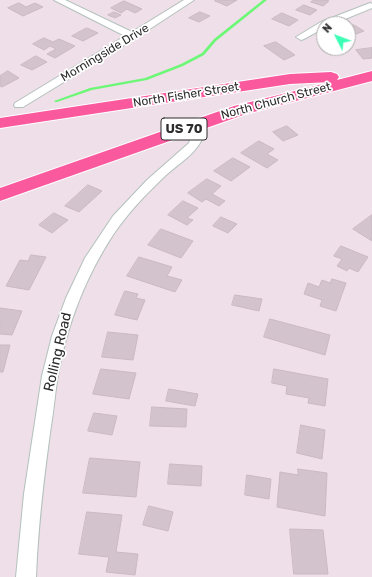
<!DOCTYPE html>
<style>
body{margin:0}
#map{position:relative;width:372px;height:577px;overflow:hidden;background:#efdfe9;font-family:Rubik,sans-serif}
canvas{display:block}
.north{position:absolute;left:316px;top:16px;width:40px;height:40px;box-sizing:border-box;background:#fff;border:1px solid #ababab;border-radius:50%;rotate:312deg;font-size:11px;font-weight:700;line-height:16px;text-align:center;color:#2d2d2d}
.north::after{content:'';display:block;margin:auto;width:14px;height:18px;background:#3cffb5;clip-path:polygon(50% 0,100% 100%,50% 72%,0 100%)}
</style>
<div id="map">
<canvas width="372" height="577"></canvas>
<div class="north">N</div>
</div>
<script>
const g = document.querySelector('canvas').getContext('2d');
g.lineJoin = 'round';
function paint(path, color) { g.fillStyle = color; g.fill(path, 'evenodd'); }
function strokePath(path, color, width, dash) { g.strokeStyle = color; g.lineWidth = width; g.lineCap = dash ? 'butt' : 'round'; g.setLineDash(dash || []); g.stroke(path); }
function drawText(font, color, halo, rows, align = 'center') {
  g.font = font + ' Rubik,sans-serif'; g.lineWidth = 3.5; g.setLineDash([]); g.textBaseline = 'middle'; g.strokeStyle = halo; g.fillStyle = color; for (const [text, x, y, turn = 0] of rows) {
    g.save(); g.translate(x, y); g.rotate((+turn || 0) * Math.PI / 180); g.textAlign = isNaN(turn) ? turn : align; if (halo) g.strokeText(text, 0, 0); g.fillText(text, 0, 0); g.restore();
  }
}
paint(new Path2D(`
 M263 0H267L216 41 204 55 183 66 147 80 92 90 57 102H55L54 101 90 88 145 78 181 64 202 53 214 39Z`), '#6cf776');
const building = new Path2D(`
 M217 0H237L227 6 215 1Z
 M314 0H325L329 1 323 6 311 2Z
 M124 1 142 9 135 13 127 9 121 13 111 8Z
 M19 3 26 7 35 3 43 7 23 16 8 8Z
 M304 5 317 10 310 15 296 10Z
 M114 12 121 15 115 18 108 15Z
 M200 12 210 16 199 22 189 18Z
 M282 13 298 20 289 26 272 19Z
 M354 25 364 31 351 36 355 39 348 41V27Z
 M87 28 98 33 83 41 72 36Z
 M44 38 53 42 59 39 75 46 55 58 47 54 56 49 50 46 44 50 33 44Z
 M276 42 295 55 284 60 264 46Z
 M372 48V58L363 59 356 50Z
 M36 56 47 62 32 70 21 65Z
 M8 71 19 78 2 87 0 86V76Z
 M287 126 298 135 283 141 273 132Z
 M259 141 274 149 267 154 278 160 267 168 241 153Z
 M233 158 250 167 231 181 214 171Z
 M207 179 221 186 212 194 225 201 219 206 206 199 202 202 188 193Z
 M88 185 102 191 79 212 65 206Z
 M183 201 198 208 187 218 193 220 187 225 168 215Z
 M54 213 68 220 52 233 39 225Z
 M372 215V241L353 229Z
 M221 217 237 224 228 233 213 226Z
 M161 229 193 241 181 258 148 245Z
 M341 246 368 257 358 272 349 268 347 271 337 266 342 259 334 256Z
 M31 255 46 257 29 290 6 286 20 260 28 261Z
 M139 257 172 267 167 276 182 280 175 292 127 276Z
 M332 279 346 283 336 311 320 306 322 300 304 294 308 283 319 287 322 280 330 283Z
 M125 291 138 294 136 298 145 300 137 320 115 315Z
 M235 295 262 299 259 311 232 305Z
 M0 308 22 311 12 335 0 334Z
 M270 319 330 335 325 355 264 337Z
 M108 332 138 335 133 360 102 357Z
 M0 345H10L3 372H0Z
 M101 369 136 373 129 399 93 394Z
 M274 369 328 379 325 406 308 403 309 398 286 394 287 386 272 383Z
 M169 389 198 394 195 406 166 401Z
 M152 407 187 409 186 427 150 426Z
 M94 413 117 416 112 435 88 431Z
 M301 425 325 430 322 459 297 453Z
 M90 458 140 462 136 497 83 493Z
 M170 464 202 466 201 486 168 484Z
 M298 469 327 473 325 516 277 507 280 472 298 475Z
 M247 475 271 479 269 499 245 495Z
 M149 506 173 512 168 531 143 525Z
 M87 512 122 515 116 552 138 554 135 575 106 572 109 557 79 554Z
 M290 529 323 530 328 574H294Z`);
paint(building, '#d2c3cc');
strokePath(building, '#cbb8c3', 1);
const minor = new Path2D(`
 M54 0H65L132 32 184 0H194L136 38 23 107H15L14 105 15 103 125 36Z
 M370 3 372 4V8L333 24H324V28L304 39 301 40 296 37 321 22Z
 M193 123 197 124 204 134C198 154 177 164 163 178 145 195 127 214 113 235 85 278 67 325 58 375 55 392 54 409 51 426 44 476 38 526 36 577H16L24 494 42 376 52 336 66 298 85 258 113 216 147 180 189 143 192 134 188 126Z`);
const primary = new Path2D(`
 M372 71V81L246 114 0 201V188L234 106 331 82 290 84 0 128V118L290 74 331 72 337 74 339 77 337 80Z`);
strokePath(minor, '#b3c1bb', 2);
strokePath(primary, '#fff', 2);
paint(minor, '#fff');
paint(primary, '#fa599e');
drawText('12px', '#2d2d2d', '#fff', [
 ["Morningside Drive",105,53,-31],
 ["North Fisher Street",186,95,-9],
 ["North Church Street",276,101,-15]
]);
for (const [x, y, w] of [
 [184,129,46]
]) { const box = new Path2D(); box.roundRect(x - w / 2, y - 11, w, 22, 3); g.fillStyle = '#fff'; g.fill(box); strokePath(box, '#2d2d2d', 1); }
drawText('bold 13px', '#2d2d2d', null, [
 ["US 70",184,129]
]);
drawText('14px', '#2d2d2d', '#fff', [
 ["Rolling Road",58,352,-77]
]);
</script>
